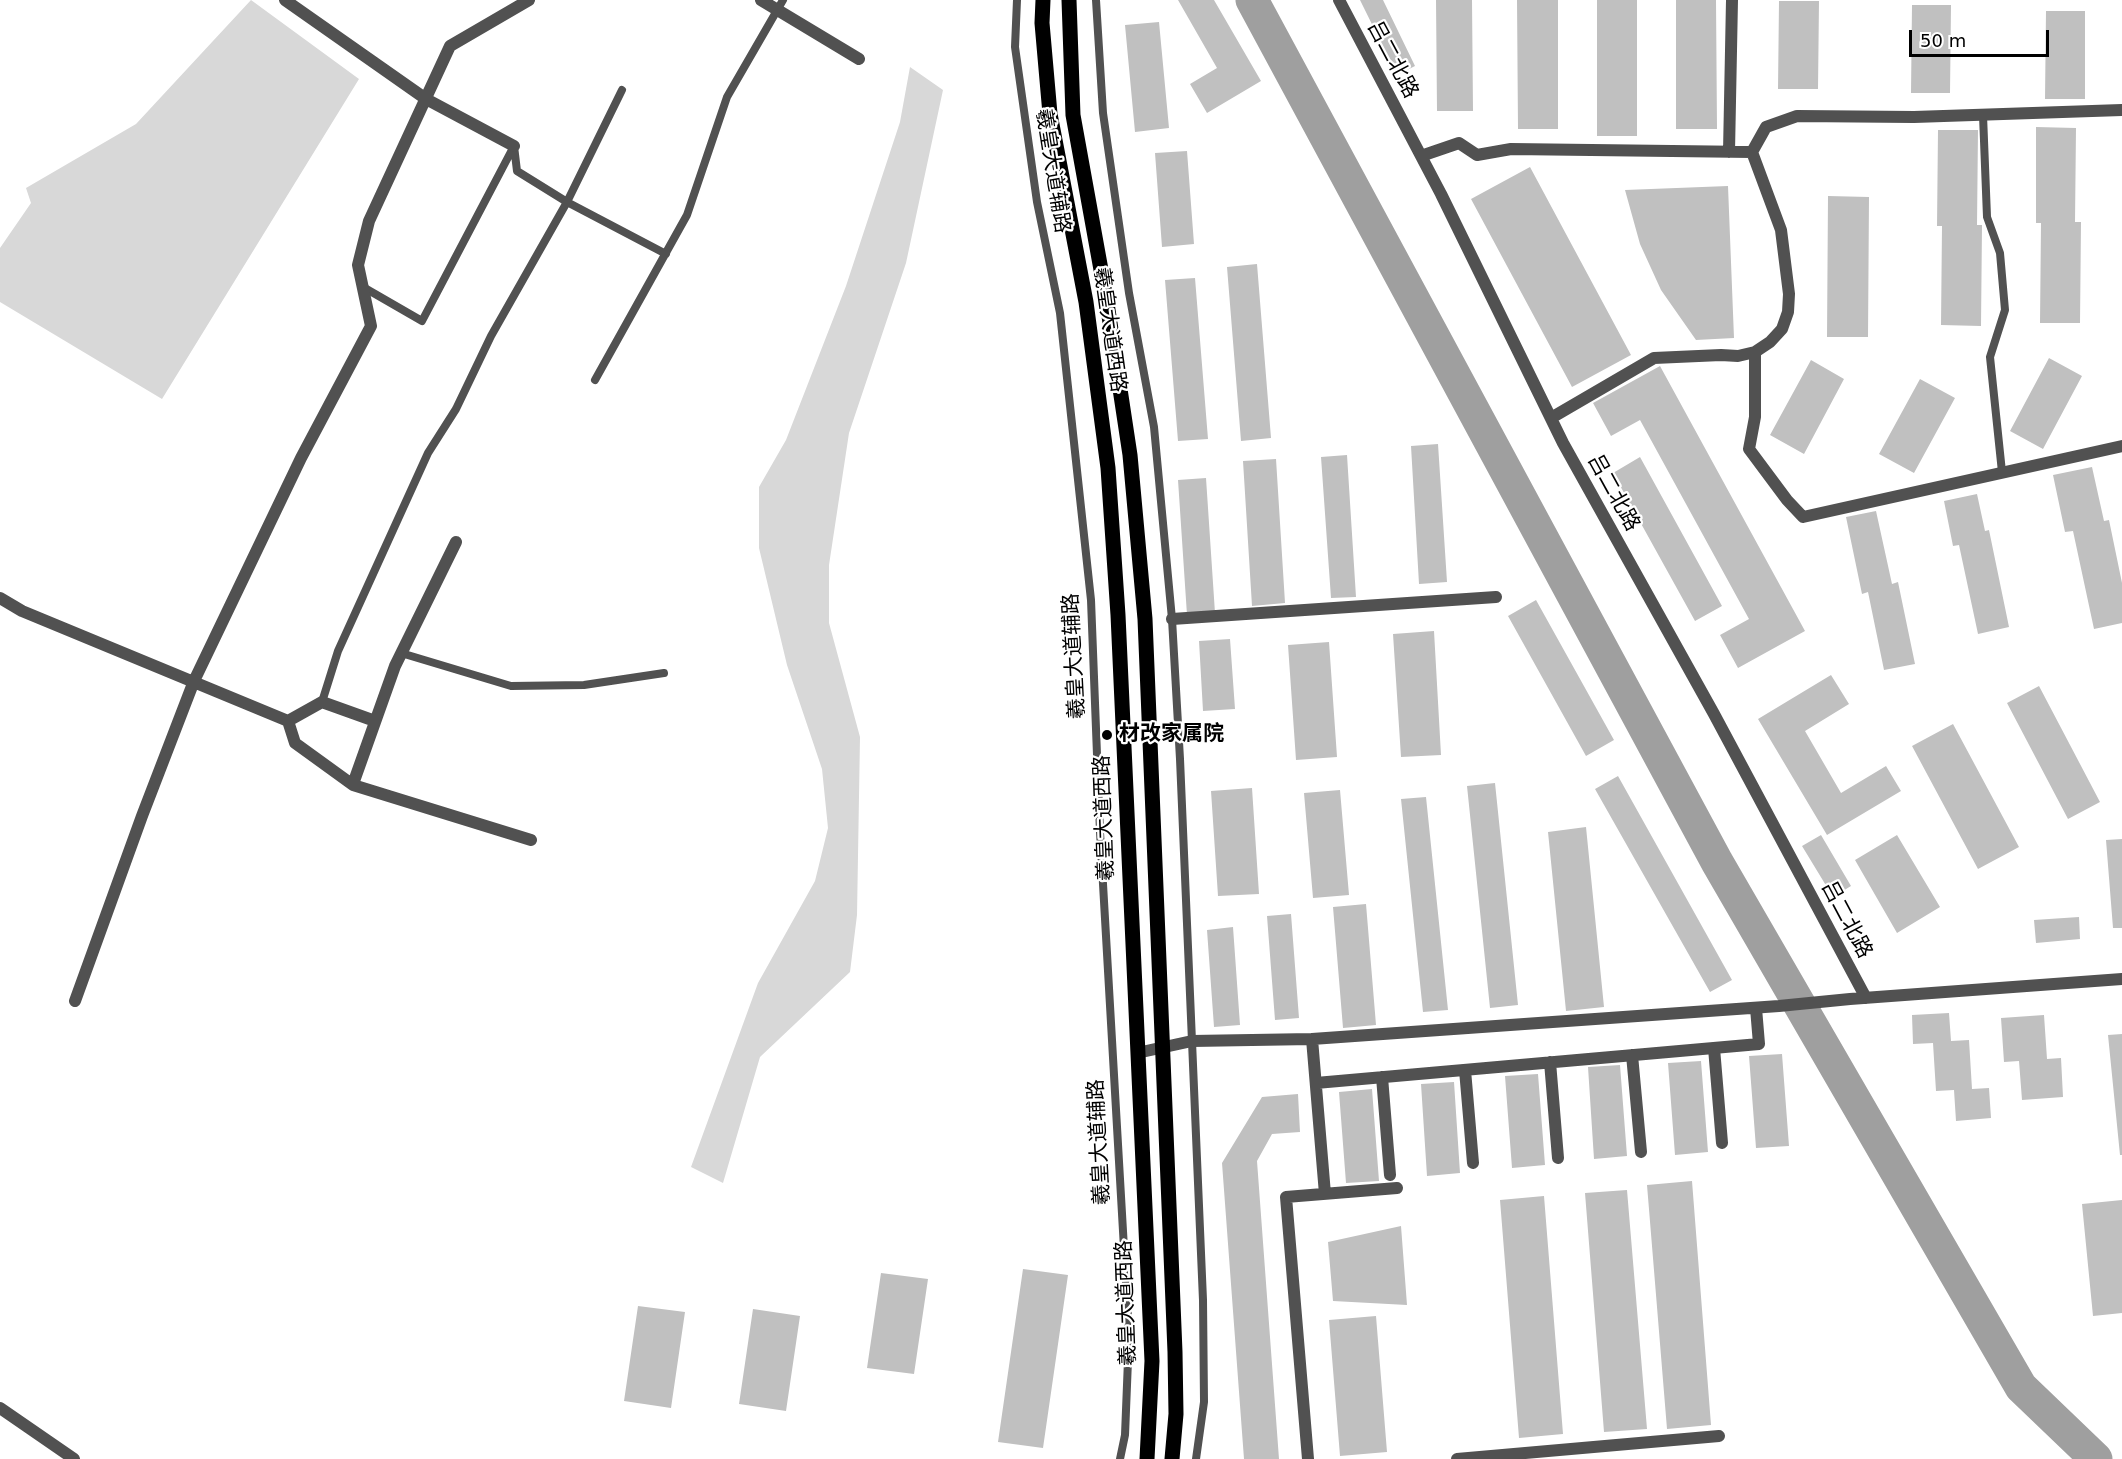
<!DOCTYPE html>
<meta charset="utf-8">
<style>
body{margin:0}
#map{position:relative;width:2122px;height:1459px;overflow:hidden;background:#fff;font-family:"DejaVu Sans",sans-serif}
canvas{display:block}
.scale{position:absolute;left:1909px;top:30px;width:140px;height:27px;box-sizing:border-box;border:3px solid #000;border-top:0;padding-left:8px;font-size:18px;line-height:21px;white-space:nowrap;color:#000;-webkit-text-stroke:4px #fff;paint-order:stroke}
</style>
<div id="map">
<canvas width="2122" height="1459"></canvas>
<div class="scale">50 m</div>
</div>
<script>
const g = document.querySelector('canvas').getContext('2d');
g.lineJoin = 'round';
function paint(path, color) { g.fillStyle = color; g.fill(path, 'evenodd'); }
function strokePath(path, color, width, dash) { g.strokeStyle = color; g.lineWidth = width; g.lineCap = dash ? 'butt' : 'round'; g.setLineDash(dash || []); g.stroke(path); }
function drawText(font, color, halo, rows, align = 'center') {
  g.font = font + ' "DejaVu Sans","Noto Sans SC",sans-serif'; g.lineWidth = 4.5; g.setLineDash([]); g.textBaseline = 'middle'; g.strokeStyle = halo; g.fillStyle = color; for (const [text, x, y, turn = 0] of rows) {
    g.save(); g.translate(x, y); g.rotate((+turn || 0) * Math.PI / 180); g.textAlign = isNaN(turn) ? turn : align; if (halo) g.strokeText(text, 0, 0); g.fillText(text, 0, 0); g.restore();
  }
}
paint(new Path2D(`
 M251 0 359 79 162 399 0 302V248L31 203 26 188 136 124Z
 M910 67 943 90 906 263 849 433 829 565V623L860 737 857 915 850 972 760 1057 723 1183 691 1167 758 983 815 881 828 828 822 769 787 665 759 548V487L786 440 846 286 900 122Z`), '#d8d8d8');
strokePath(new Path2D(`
 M1252 0 1717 862 2021 1387 2096 1459`), '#9f9f9f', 33);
paint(new Path2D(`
 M1178 0H1214L1261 81 1207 113 1190 84 1217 68Z
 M1360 0H1383L1415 66 1397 75Z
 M1436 0H1472L1473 111H1437Z
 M1517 0H1558V129H1518Z
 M1597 0H1637V136H1597Z
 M1676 0H1716L1717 129H1676Z
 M1779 1H1819L1818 89H1778Z
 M1912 5H1951L1950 93H1911Z
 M2046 11H2085V99H2045Z
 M1159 22 1169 128 1135 132 1125 25Z
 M2036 127 2076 128 2075 222H2081L2080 323H2040L2041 223H2036Z
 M1938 130H1978L1977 225H1982L1981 326 1941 325 1942 226H1937Z
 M1187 151 1194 244 1162 247 1155 153Z
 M1530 167 1631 355 1572 387 1471 199Z
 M1728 186 1734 338 1696 340 1661 290 1640 244 1625 190Z
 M1828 196 1869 197 1868 337H1827Z
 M1257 264 1271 438 1241 441 1227 267Z
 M1195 278 1208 439 1178 441 1165 280Z
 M2049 358 2082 376 2043 449 2010 431Z
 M1811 360 1844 379 1804 454 1770 435Z
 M1660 366 1805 631 1738 668 1720 635 1749 619 1640 420 1611 436 1593 403Z
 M1920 379 1955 398 1914 473 1879 454Z
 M1438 444 1447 582 1419 584 1411 446Z
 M1347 455 1356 597 1331 598 1321 457Z
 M1640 457 1722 606 1695 621 1613 473Z
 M1276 459 1285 603 1252 606 1243 461Z
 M2092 467 2104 521 2109 520 2122 583V623L2094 629 2073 531 2065 532 2053 475Z
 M1206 478 1215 613 1187 615 1178 480Z
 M1977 494 1985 531 1989 530 2009 627 1978 634 1959 545 1953 546 1944 501Z
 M1876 511 1892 584 1898 582 1915 664 1884 670 1868 592 1862 594 1846 517Z
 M1536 600 1614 740 1586 756 1508 616Z
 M1434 631 1441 755 1401 757 1393 634Z
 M1230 639 1235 709 1203 711 1199 641Z
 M1329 642 1337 757 1296 760 1288 645Z
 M1831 675 1849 704 1805 731 1841 793 1886 766 1901 791 1827 835 1758 719Z
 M2039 686 2100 802 2068 819 2007 703Z
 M1953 724 2019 847 1978 869 1912 746Z
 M1618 776 1732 980 1710 992 1595 789Z
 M1495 783 1518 1005 1490 1008 1467 786Z
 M1252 788 1259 894 1218 896 1211 791Z
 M1340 790 1349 895 1313 898 1304 793Z
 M1426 797 1448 1010 1423 1012 1401 799Z
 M1586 827 1604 1007 1566 1011 1548 832Z
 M1821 835 1851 886 1833 897 1802 846Z
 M1897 835 1940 907 1897 933 1855 860Z
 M2122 839V928H2113L2106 840Z
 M1366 904 1376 1025 1343 1028 1333 907Z
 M1291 914 1299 1018 1275 1020 1267 916Z
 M2079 917 2080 939 2036 943 2034 920Z
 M1233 927 1240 1025 1214 1027 1207 930Z
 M1949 1013 1951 1041 1969 1040 1972 1089 1989 1088 1991 1118 1956 1121 1954 1090 1936 1091 1933 1043 1913 1044 1912 1015Z
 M2044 1015 2047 1059 2061 1058 2063 1097 2022 1100 2019 1061 2004 1062 2001 1018Z
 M2122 1034V1155H2120L2108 1035Z
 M1782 1054 1789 1146 1756 1148 1749 1056Z
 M1701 1061 1708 1152 1675 1155 1668 1063Z
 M1620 1065 1627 1156 1594 1159 1588 1067Z
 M1538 1074 1545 1165 1512 1168 1505 1076Z
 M1454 1082 1460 1173 1427 1176 1421 1084Z
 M1372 1089 1379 1181 1346 1183 1339 1092Z
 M1298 1094 1300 1132 1272 1134 1257 1161 1279 1459H1244L1222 1163 1262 1097Z
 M1692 1181 1711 1425 1667 1429 1647 1185Z
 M1627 1190 1647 1429 1604 1432 1585 1193Z
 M1544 1196 1563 1434 1519 1438 1500 1200Z
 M2122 1200V1313L2093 1316 2082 1204Z
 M1401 1226 1407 1305 1333 1301 1328 1242Z
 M1023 1269 1068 1275 1043 1448 998 1442Z
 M881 1273 928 1279 914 1374 867 1368Z
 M638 1306 685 1312 671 1408 624 1401Z
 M753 1309 800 1316 786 1411 739 1404Z
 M1376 1316 1387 1452 1340 1456 1329 1320Z`), '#c0c0c0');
strokePath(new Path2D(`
 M1017 0 1015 47 1037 202 1060 313 1091 600 1100 832 1129 1335 1125 1435 1120 1459
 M1096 0 1103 113 1129 293 1154 427 1172 619 1180 759 1203 1300 1204 1402 1196 1459
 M1983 115 1987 217 2000 253 2005 310 1990 357 2002 472
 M514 146 517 171 567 202 666 254
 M363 287 422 321 514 146
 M595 380 687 215 727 97 783 0
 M401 653 511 686 584 685 664 673
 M322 702 338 651 428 453 456 409 491 336 567 202 622 90`), '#515151', 8);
strokePath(new Path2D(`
 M285 0 426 99 514 146
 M761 0 859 59
 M1339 0 1441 194 1563 443 1714 714 1866 998
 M1729 152 1732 0
 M1421 156 1459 143 1477 155 1511 149 1752 152 1766 127 1797 116 1914 117 2122 110
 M1755 352V417L1749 449 1787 500 1803 517 2122 446
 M1551 418 1654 358 1721 355 1738 356 1755 352 1770 342 1782 329 1788 312 1789 294 1781 230 1752 152
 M0 598 22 611 288 721 295 743 353 785 531 840
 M1172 619 1496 597
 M288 721 322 702 375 721
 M353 784 395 666 456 542
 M75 1001 142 816 194 681 301 458 371 326 358 265 369 221 450 46 529 0
 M1312 1039 1325 1194
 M1714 1048 1722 1143
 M1137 1053 1192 1041 1312 1039 1779 1006 1850 999 2122 979
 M1632 1055 1641 1152
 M1550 1062 1558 1158
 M1465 1070 1473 1163
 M1382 1077 1390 1175
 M1316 1083 1759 1044 1756 1008
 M0 1408 74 1459
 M1308 1459 1286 1197 1397 1188
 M1457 1459 1719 1436`), '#515151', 12);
strokePath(new Path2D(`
 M1043 0 1042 23 1050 114 1086 302 1108 468 1118 615 1152 1361 1147 1459
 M1069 0 1073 115 1107 303 1130 455 1145 619 1175 1352 1176 1414 1172 1459`), '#000', 15);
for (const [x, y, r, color] of [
 [1107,735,6,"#000"]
]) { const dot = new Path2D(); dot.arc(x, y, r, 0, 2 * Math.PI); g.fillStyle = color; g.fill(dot); strokePath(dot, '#fff', 2); }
drawText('21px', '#000', '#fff', [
 ["吕二北路",1392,60,62],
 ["羲皇大道辅路",1052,171,81],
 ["羲皇大道西路",1109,330,82],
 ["吕二北路",1613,493,61],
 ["羲皇大道辅路",1075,656,-93],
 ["羲皇大道西路",1105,818,-92],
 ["吕二北路",1846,920,62],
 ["羲皇大道辅路",1100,1142,-93],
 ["羲皇大道西路",1127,1303,-92]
]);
drawText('bold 21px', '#000', '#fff', [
 ["材改家属院",1119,735]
], 'left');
</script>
